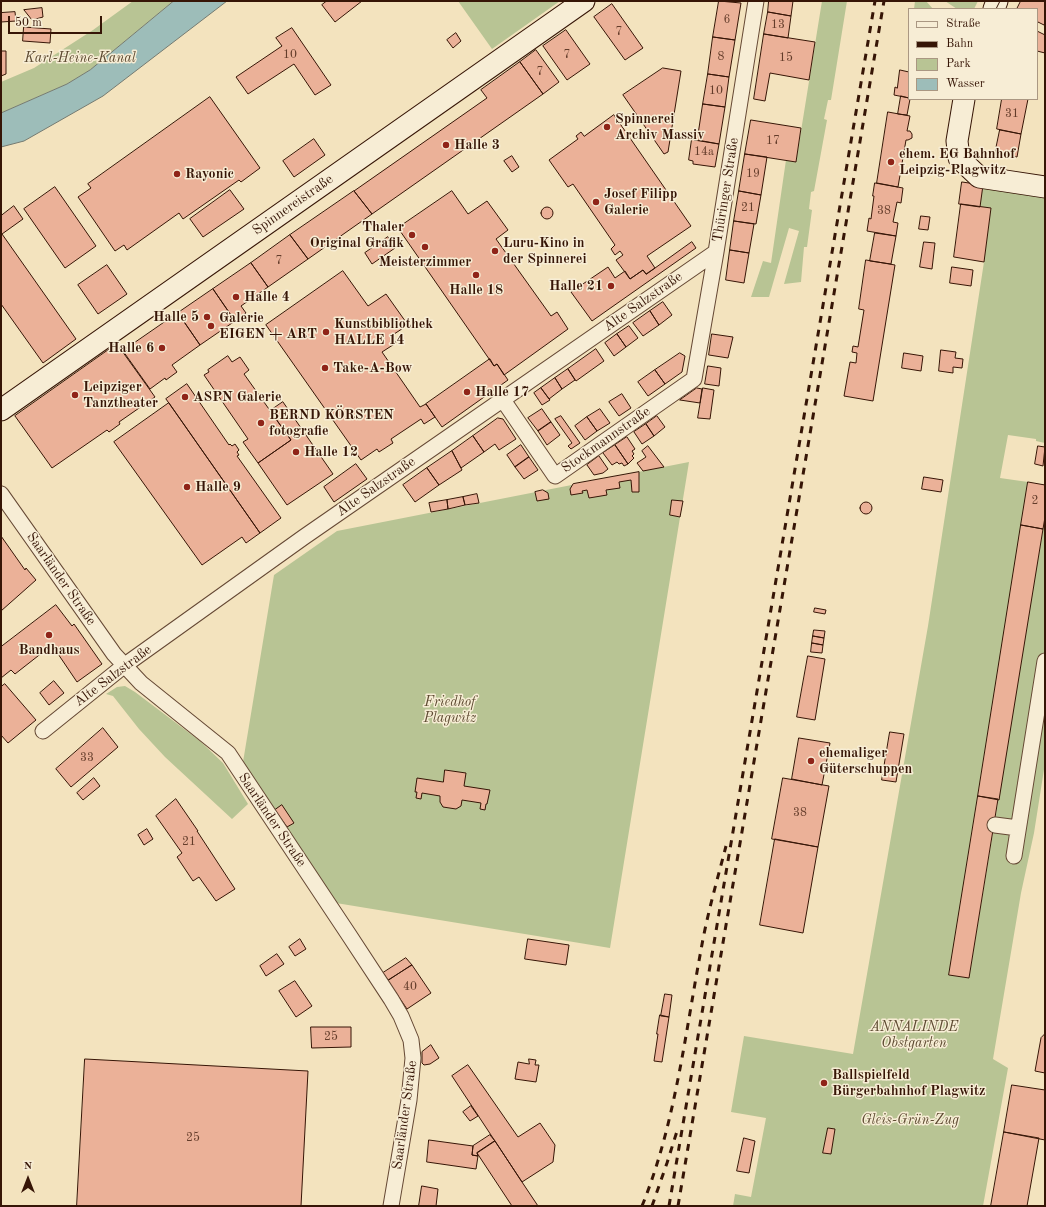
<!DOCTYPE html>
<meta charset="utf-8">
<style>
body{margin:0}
#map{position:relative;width:1046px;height:1207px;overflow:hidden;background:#f3e3be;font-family:"Old Standard TT",serif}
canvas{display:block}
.frame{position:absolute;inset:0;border:2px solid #361506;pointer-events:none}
.legend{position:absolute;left:908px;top:8px;width:130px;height:92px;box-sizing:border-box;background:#f7edd5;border:1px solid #aa9782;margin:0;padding:5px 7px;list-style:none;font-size:12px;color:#361506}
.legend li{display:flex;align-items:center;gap:8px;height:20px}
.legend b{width:20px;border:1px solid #aa9782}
.north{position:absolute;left:8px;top:1159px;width:40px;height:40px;-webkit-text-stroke:3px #f7edd5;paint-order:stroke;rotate:0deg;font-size:11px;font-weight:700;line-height:16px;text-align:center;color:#361506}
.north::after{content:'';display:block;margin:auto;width:14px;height:18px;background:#361506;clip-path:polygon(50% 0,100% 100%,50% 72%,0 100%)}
.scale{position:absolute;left:8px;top:16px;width:94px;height:18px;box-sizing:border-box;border:2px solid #361506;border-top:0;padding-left:5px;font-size:12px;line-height:14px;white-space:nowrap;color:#361506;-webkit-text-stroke:3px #f7edd5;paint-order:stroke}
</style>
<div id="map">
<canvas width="1046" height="1207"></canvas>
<div class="frame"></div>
<ul class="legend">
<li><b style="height:5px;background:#f7edd5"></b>Straße</li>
<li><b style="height:5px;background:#361506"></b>Bahn</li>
<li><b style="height:11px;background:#b8c494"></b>Park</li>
<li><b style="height:11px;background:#9dbdb9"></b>Wasser</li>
</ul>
<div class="north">N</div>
<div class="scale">50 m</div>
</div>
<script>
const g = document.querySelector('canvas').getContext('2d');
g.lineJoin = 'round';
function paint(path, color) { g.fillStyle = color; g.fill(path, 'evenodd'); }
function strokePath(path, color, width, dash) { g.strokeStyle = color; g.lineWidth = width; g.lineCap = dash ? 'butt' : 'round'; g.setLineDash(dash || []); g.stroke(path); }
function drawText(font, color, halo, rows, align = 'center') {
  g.font = font + ' "Old Standard TT",serif'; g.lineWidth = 3; g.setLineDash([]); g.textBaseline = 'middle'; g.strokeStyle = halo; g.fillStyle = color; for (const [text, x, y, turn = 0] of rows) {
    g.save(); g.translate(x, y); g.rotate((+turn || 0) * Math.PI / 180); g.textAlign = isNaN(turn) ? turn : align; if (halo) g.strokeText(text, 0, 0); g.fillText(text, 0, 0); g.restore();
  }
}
paint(new Path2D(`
 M133 1H174L90 70 67 84 1 113V82L34 68 93 30Z
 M458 1H560L492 49Z
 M822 1H847L831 100H828L824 119 827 120 814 191 811 192 809 209 812 210 807 247H804L801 282 784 284 799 231 789 228 769 297H751L763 261 771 263 786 160 796 162Z
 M915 1H926L933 9H914Z
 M945 1H978L974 9H957Z
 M983 185 1045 194V443L1036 441V439L1008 435 1000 478 1028 482 949 975 969 978 1045 517V763L1034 833 1021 893 993 1059 1008 1068 983 1206H733L735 1194 751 1197 766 1118 731 1112 744 1036 853 1054 928 626 984 262 991 208 980 207Z
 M689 462 610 948 336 903 243 762 274 575 337 531Z
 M125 686 135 692 200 741 223 763 248 804 232 819 165 757 139 729 113 696 106 694 117 687Z`), '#b8c494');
const water = new Path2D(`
 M174 1H227L103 96 24 141 1 147V113L67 84 90 70Z`);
paint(water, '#9dbdb9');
strokePath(water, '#747a71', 1);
const building = new Path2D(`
 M327 1H362L335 22 322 5Z
 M719 1 741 3 735 40 713 37Z
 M769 1H793L791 16 768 12Z
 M1021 1H1045V23L1044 25 1038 22 1037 24V9H1017Z
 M612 4 643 48 625 60 594 17Z
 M42 8 43 17 32 20 24 10Z
 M15 12 16 21 1 22V13Z
 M768 12 791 16 788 38 764 34Z
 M24 27 51 29 50 43 23 41Z
 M292 28 331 85 315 95 294 64 248 94 236 77 282 46 276 38Z
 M566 30 590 64 567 80 543 46Z
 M1037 31 1045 35V53L1037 51Z
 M456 33 461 41 453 48 447 40Z
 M764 34 815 42 809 80 770 73 765 101 754 99Z
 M713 37 735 40 729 77 708 74Z
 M536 50 559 82 543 94 520 62Z
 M1 51H6V74L1 76Z
 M520 62 543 94 372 214 354 191 487 98 481 90Z
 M663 68 681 71 668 152 664 154 623 95Z
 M900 70 909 72V98L894 95 895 87 897 88Z
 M708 74 729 77 725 107 703 104Z
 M901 96 909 98 910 99 907 115 898 114Z
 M210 97 260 168 241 182 239 180 183 219 179 213 127 250 124 245 115 251 78 197 91 188 88 184Z
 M1002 99H1028L1021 134 997 129Z
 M703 104 725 107 719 144 694 140 695 132H698Z
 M888 112 910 116 907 131H910L912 134V138L908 140H906L898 187 877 183Z
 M614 115 691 226 647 256 655 268 646 274 643 270 630 279 616 260 623 255 620 251 615 255 611 249 615 245 573 184 568 187 549 160 578 139 576 136 581 132 584 136Z
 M751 120 801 128 796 162 745 154Z
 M1000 130 1021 134 1017 157 995 154Z
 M314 139 325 155 294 177 283 161Z
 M692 139 719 144 715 167 693 164V161L689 160Z
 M745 154 767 157 761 195 739 191Z
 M512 156 519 167 512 172 504 161Z
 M962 182 983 185 980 207 959 204Z
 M875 183 903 188 901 203 897 202 893 222 898 223 896 236 867 231 869 218 871 219 874 196H873Z
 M55 187 96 246 65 268 24 209Z
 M230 190 244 209 203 237 190 219Z
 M354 191 372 214 308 259 290 235Z
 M452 191 468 214 487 201 508 230 496 239 551 316 557 312 568 329 504 375 497 364 494 366 398 228Z
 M739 191 761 195 756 224 734 221Z
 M961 204 991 208 984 262 954 257Z
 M14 206 23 219 2 234 76 339 43 363 1 304V216Z
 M541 213a6 6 0 1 1 12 0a6 6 0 1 1-12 0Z
 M921 216 930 217 928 230 919 229Z
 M734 221 754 224 749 253 730 250Z
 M875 233 896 236 891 264 870 261Z
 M290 235 308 259 268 287 251 263Z
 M388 237 395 248 372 264 365 253Z
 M692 242 696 248 592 321 571 292 608 267 615 278 625 271 630 279 643 270 646 274Z
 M924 242 935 243 932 269 920 267Z
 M730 250 749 253 744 283 726 280Z
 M866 260 895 265 873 401 844 396 850 362 856 363 857 353 852 352 853 346 858 347 864 310 859 309Z
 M251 263 268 287 241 306 246 313 235 321 213 289Z
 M107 265 127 294 98 314 78 285Z
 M952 267 973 270 971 286 950 283Z
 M343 271 368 306 386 294 408 325 391 336 396 343 382 352 420 407 426 404 435 417 424 424 421 419 391 439 393 443 379 452 377 449 361 460 266 325Z
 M213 289 235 321 200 345 178 313Z
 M663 302 672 315 659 325 650 311Z
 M650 311 659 325 643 336 633 323Z
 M178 313 200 345 172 365 177 372 166 380 165 378 150 389 123 351Z
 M629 326 638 338 626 347 617 334Z
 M617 334 626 347 614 356 605 343Z
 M712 334 733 337 728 358 709 355Z
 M117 344 155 397 119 422 120 424 109 432 107 430 52 468 15 416Z
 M596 349 604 361 576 381 568 369Z
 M941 350 956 352 955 358 963 359 962 368 953 367V373L939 371Z
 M680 353 685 356 682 372 665 384 655 370Z
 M904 353 923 356 921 371 902 368Z
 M228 356 232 362 240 357 249 370 244 374 291 440 258 463 243 442 248 439 204 375 209 372 208 370Z
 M490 359 494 366 497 364 508 380 442 427 426 404Z
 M708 366 721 368 719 386 705 384Z
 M568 369 575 380 562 389 555 378Z
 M655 370 665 384 648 396 638 382Z
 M555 378 562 389 549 399 541 388Z
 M187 384 229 445 230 444 232 446 235 444 239 450 237 452 239 455 237 456 281 518 260 533 166 399Z
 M541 388 550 400 542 405 534 393Z
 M697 388 702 389 700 403 680 400Z
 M703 388 714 390 710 419 698 418Z
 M622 394 631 408 619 416 609 402Z
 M283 402 333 474 287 505 258 463 291 440 270 411Z
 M169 403 260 533 246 543 242 537 202 565 114 442Z
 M542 409 551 422 538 431 528 418Z
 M600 409 610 423 597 431 587 417Z
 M561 416 580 443 571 449 568 446 572 443 555 419Z
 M657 416 665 427 654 436 646 424Z
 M587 417 597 431 585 440 575 426Z
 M498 418 503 419 516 439 499 450 495 444 484 452 473 436Z
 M551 422 560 435 547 445 538 431Z
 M646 424 654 436 642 444 634 432Z
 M473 436 484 452 461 468 452 451Z
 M627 437 635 449 632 451 634 454 632 456 634 458 628 464 615 445Z
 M521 445 529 457 515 467 507 455Z
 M615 445 628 464 624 466 622 463 619 464 617 462 612 465 603 453Z
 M648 446 664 467 643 471 637 463 646 457 642 451Z
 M1038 446 1045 447 1043 466 1035 464Z
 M452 451 462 470 439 485 427 468Z
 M599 456 608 469 603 473 594 475 587 465Z
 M529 457 538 470 524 479 515 467Z
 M356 464 367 479 334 502 324 487Z
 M427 468 439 485 415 502 403 485Z
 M639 472V492H632L631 480 619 482 620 488 606 490 607 495 589 498 587 490 582 491 583 493 571 495 570 489 573 484Z
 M924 477 943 480 941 492 922 489Z
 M1028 482 1045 485V517L1043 529 1021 525Z
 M543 490 548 493 549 499 537 501 535 492Z
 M477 494 479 503 465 505 463 497Z
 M463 497 465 505 448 509 447 500Z
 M447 500 448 509 431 512 429 503Z
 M672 500 683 501 680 517 670 515Z
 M860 508a6 6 0 1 1 12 0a6 6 0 1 1-12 0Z
 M1021 525 1043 529 999 800 978 796Z
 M1 536 25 570 26 568 36 580 1 611Z
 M56 605 72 626 74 624 102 664 77 682 52 645 15 674 11 670 1 678V647Z
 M815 608 826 610 825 614 814 612Z
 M814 630 825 631 824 638 813 636Z
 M813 636 824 638 823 645 812 643Z
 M812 643 823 645 822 653 811 652Z
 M808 656 825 659 815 720 797 717Z
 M54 681 64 693 49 705 40 693Z
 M5 684 36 720 8 743 1 735V687Z
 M103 728 118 747 71 787 56 769Z
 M890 732 904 734 896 782 882 780Z
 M799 738 830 743 822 785 792 779Z
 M445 770 466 773 464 786 490 790 487 804H486L485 810 480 809 481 803 462 800 461 806 456 809 443 807 440 802V796L422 793 421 799 416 798 417 792H415L417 778 443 782Z
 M94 778 100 786 83 800 77 793Z
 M783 778 829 786 818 847 772 839Z
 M978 796 998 799 969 978 949 975Z
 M176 799 198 831H197L235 889 216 901 199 877 193 881 177 857 182 853 156 816Z
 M282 805 294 823 287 827 275 810Z
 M147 829 153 839 144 845 138 835Z
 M775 839 818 847 803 933 760 925Z
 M300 939 306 949 295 956 289 947Z
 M528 939 569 945 566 965 525 959Z
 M277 954 284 964 266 976 260 966Z
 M406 958 412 965 388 980 383 973Z
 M412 965 431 993 407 1009 388 981Z
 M295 981 312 1006 296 1017 279 991Z
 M665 994 672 995 669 1017 661 1016Z
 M660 1015 669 1017 662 1062 654 1061 658 1034H657Z
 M311 1027H351V1047L312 1048Z
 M1045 1034V1073L1035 1071 1041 1038Z
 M431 1045 439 1058 430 1064 424 1065 422 1063V1052Z
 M85 1059 308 1071 301 1206H77Z
 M529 1059 536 1060 535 1065H539L536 1082 515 1079 518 1062 529 1064Z
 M468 1065 518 1137 540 1123 555 1145 553 1162 522 1182 452 1076Z
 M1012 1085 1045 1090V1140L1004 1132Z
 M471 1106 478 1116 470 1121 463 1112Z
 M828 1128 835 1129 831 1154 823 1153Z
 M1004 1132 1039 1138 1027 1206H991Z
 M490 1135 495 1141 477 1153 478 1156 472 1155 473 1146Z
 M744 1138 755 1141 749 1173 737 1171Z
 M429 1140 473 1146 472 1155 478 1156 476 1169 427 1162Z
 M495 1141 522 1182 538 1206H512L477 1153Z
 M422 1186 438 1189 436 1206H419Z`);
paint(building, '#ebb198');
strokePath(building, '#361506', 1);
const street = new Path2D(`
 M503 400 555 476 694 379 716 252 756 1
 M1 494 114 654 141 683 228 753 349 935 391 999 401 1016 411 1040 413 1058 409 1100 391 1206
 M43 731 125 665 304 537 716 252
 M995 825 1018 828
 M1014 856 1045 661`);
const secondary = new Path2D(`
 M994 9 997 1
 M964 99 957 141 959 158 979 177 1045 187
 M1 410 584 1`);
strokePath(street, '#654834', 17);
strokePath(secondary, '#361506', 23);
strokePath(street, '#f7edd5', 15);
strokePath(secondary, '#f7edd5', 21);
strokePath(new Path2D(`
 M996 9 1000 1`), '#361506', 1);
strokePath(new Path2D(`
 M642 1206C675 1125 685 1035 701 950 707 915 717 881 726 846
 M652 1206 667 1163 678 1128
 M669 1206 875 1
 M678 1206 884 1`), '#361506', 3, [7, 7]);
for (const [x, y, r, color] of [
 [607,127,4,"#8f2418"],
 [446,145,4,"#8f2418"],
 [891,162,4,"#8f2418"],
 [177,174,4,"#8f2418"],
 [596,202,4,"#8f2418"],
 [412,235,4,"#8f2418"],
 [425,247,4,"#8f2418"],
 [495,251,4,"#8f2418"],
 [476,275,4,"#8f2418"],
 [611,286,4,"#8f2418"],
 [236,297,4,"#8f2418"],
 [207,317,4,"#8f2418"],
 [211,326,4,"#8f2418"],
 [326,332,4,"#8f2418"],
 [162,348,4,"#8f2418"],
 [325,368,4,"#8f2418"],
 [467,392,4,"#8f2418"],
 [75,395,4,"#8f2418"],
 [185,397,4,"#8f2418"],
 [261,423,4,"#8f2418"],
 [296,452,4,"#8f2418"],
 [187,487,4,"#8f2418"],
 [49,635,4,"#8f2418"],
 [811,761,4,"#8f2418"],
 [824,1083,4,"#8f2418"]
]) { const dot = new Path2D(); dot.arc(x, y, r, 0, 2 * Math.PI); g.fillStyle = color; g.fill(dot); strokePath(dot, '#f7edd5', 1.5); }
drawText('12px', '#633c2a', null, [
 ["6",727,20],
 ["13",778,25],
 ["7",619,32],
 ["10",290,55],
 ["7",567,55],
 ["8",721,57],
 ["15",786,58],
 ["7",540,72],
 ["10",716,91],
 ["31",1012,114],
 ["17",773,141],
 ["14a",704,152],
 ["19",753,174],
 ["21",748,208],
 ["38",884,211],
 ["7",279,261],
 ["2",1035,501],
 ["33",87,758],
 ["38",800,813],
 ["21",189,842],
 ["40",410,987],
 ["25",331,1037],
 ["25",193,1138]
]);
drawText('italic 14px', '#5d4a31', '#f7edd5', [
 ["Karl-Heine-Kanal",80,58],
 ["Friedhof",450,702],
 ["Plagwitz",450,718],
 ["ANNALINDE",914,1027],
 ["Obstgarten",914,1043],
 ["Gleis-Grün-Zug",910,1120]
]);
drawText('bold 14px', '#361506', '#f7edd5', [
 ["Spinnerei",615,119],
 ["Archiv Massiv",615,135],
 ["Halle 3",454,145],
 ["ehem. EG Bahnhof",899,154],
 ["Leipzig-Plagwitz",899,170],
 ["Rayonic",185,174],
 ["Josef Filipp",604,194],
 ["Galerie",604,210],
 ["Thaler",404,227,"right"],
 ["Original Grafik",404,243,"right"],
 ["Luru-Kino in",503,243],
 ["der Spinnerei",503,259],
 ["Meisterzimmer",425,262,"center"],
 ["Halle 21",603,286,"right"],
 ["Halle 18",476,290,"center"],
 ["Halle 4",244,297],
 ["Halle 5",199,317,"right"],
 ["Galerie",219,318],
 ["EIGEN + ART",219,334],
 ["Kunstbibliothek",334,324],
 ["HALLE 14",334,340],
 ["Halle 6",154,348,"right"],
 ["Take-A-Bow",333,368],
 ["Leipziger",83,387],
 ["Tanztheater",83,403],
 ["Halle 17",475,392],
 ["ASPN Galerie",193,397],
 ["BERND KÖRSTEN",269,415],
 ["fotografie",269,431],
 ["Halle 12",304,452],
 ["Halle 9",195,487],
 ["Bandhaus",49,650,"center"],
 ["ehemaliger",819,753],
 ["Güterschuppen",819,769],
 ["Ballspielfeld",832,1075],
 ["Bürgerbahnhof Plagwitz",832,1091]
], 'left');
drawText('14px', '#361506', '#f7edd5', [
 ["Thüringer Straße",726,190,-81],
 ["Spinnereistraße",293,205,-35],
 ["Alte Salzstraße",643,302,-35],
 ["Stockmannstraße",606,440,-35],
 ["Alte Salzstraße",376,487,-35],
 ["Saarländer Straße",61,579,55],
 ["Alte Salzstraße",113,676,-37],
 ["Saarländer Straße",272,820,56],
 ["Saarländer Straße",405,1115,-82]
]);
</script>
